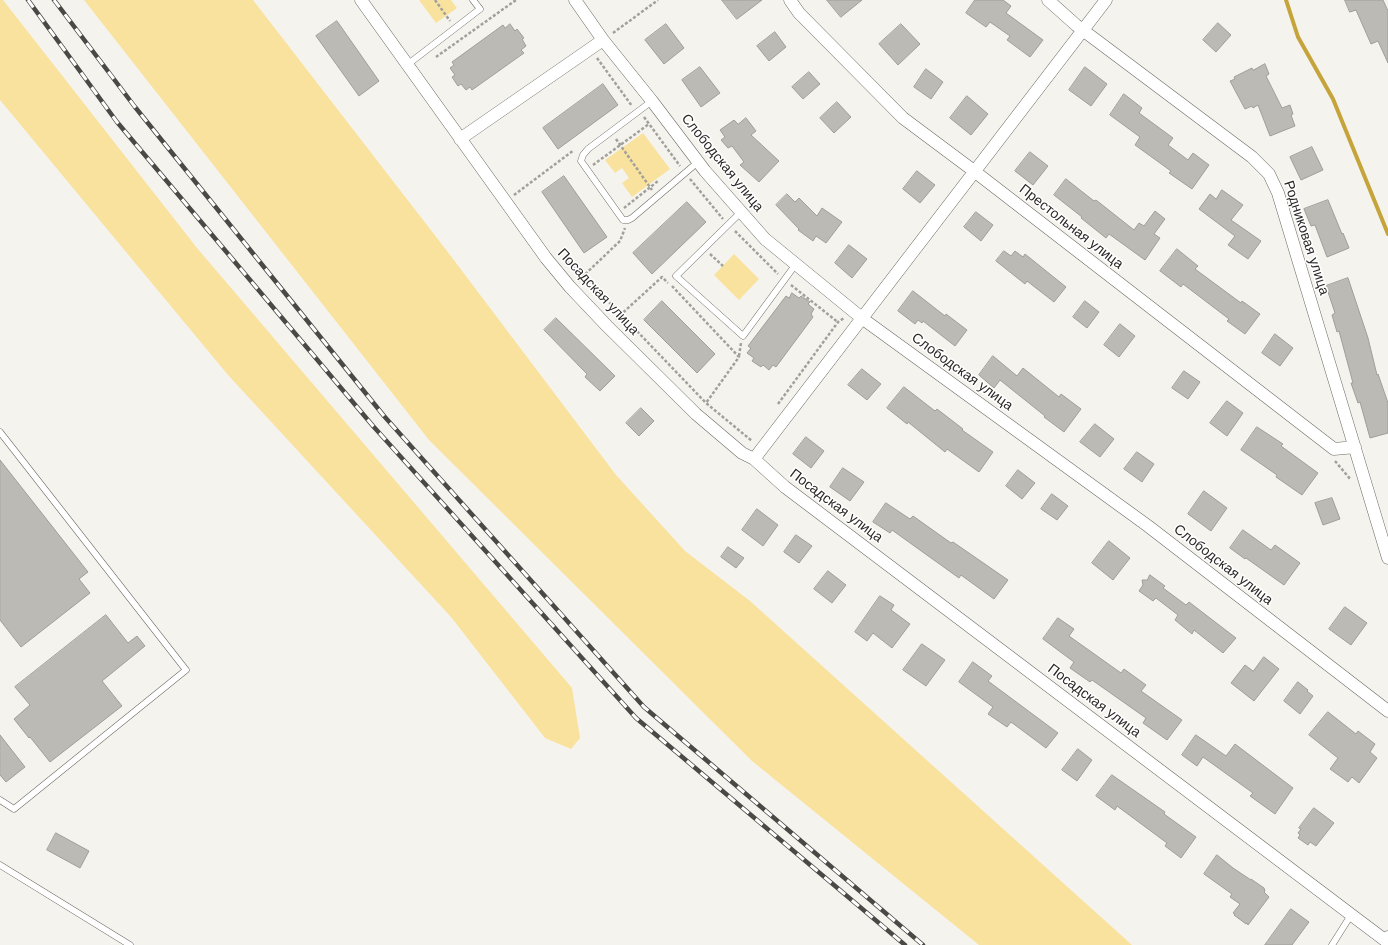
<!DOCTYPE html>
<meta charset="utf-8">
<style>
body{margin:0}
canvas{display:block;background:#f5f3ed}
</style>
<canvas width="1388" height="945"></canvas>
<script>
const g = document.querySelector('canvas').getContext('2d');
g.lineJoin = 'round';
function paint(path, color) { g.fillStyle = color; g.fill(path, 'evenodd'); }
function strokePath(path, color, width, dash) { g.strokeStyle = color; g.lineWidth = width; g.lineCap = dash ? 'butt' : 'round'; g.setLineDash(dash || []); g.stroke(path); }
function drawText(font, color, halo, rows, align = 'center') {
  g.font = font + ' Helvetica,sans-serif'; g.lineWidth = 3; g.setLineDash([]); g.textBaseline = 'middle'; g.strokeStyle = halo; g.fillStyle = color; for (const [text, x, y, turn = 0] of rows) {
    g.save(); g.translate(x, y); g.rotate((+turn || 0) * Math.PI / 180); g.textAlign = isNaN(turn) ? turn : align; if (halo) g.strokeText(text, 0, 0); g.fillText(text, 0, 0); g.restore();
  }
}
paint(new Path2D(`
 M0 0H3L197 248 572 688 580 738 571 749 545 738 451 617 228 375 0 100Z
 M84 0H253L447 251 616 475 685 551 750 601 1132 945H979L752 761 429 440Z
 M419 0H451L457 8 436 23Z
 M643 133 670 169 632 197 622 183 629 178 622 168 615 173 605 160Z
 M734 254 759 279 739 300 714 275Z`), '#f9e29d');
strokePath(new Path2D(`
 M1286 0 1298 37 1333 99 1388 234`), '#c5a43b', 4);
const building = new Path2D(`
 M722 0H762L737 19Z
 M827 0H862L841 17Z
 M975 0H1003L1011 6 1006 13 1043 40 1030 57 1007 40 1010 36 990 22 986 27 966 13Z
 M1345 0H1383L1388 11V63L1378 41 1371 44 1356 10 1350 12Z
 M337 21 379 81 359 96 316 36Z
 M1218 23 1231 35 1216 52 1203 40Z
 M510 24 515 31 517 29 524 38 522 39 526 46 521 50 524 53 472 90 470 87 466 90 461 84 458 86 452 77 455 75 450 68 454 65 452 62 503 25 505 28Z
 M666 24 684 48 664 64 645 40Z
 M901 24 920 44 898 65 879 44Z
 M775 32 786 47 769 61 757 46Z
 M1265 64 1269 74 1266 76 1282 108 1290 105 1293 114 1291 115 1295 126 1270 136 1258 105 1253 108 1252 106 1245 109 1230 81 1235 79 1234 77 1252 68 1253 70Z
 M700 67 720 93 701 107 682 80Z
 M1085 67 1107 84 1091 106 1069 90Z
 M926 69 943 82 931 99 914 87Z
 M809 72 820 84 803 99 792 87Z
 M603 84 618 105 558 149 543 128Z
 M1124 94 1142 108 1139 113 1173 138 1168 145 1188 160 1193 153 1209 165 1192 189 1169 173 1171 171 1135 145 1140 137 1110 115Z
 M967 96 988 114 971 135 950 118Z
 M837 102 851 117 834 133 820 118Z
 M746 118 756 131 751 135 779 161 759 182 740 165 744 162 732 146 728 148 721 140 725 137 720 130 734 120 738 124Z
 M1312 147 1323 170 1301 180 1290 157Z
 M1030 152 1048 166 1033 185 1015 171Z
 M917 171 935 185 920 203 903 189Z
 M564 176 607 237 584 253 542 192Z
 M1066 179 1094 201 1096 200 1134 230 1139 223 1144 226 1155 211 1165 219 1154 234 1160 238 1145 260 1109 234 1106 238 1081 218 1082 217 1054 195Z
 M1222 190 1243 205 1231 220 1261 241 1248 259 1228 245 1235 236 1199 209 1210 194 1216 199Z
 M787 194 795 202 799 198 817 216 822 208 842 222 826 243 816 236 813 241 798 230 799 229 776 205Z
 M1328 200 1342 234 1343 233 1349 248 1327 257 1315 225 1311 226 1304 209Z
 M687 202 706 222 652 274 633 253Z
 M976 212 993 225 981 241 964 227Z
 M849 245 867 259 852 278 835 263Z
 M1177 249 1198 266 1195 269 1241 303 1242 301 1260 314 1245 334 1227 321 1229 319 1183 284 1181 287 1160 271Z
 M1004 251 1011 256 1015 251 1023 257 1025 254 1066 287 1054 302 1027 281 1025 284 996 261Z
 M1348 278 1368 338 1377 375 1378 374 1388 403V433L1370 438 1360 402 1358 403 1351 383H1353L1339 331 1337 332 1332 315 1335 313 1326 286Z
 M913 291 945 316 946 314 967 330 955 346 923 321 922 323 918 320 915 324 898 311Z
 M792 293 799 298 801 296 810 302 808 304 814 309 811 314 813 317 776 367 773 365 769 370 763 365 761 367 752 361 754 358 747 353 751 348 748 346 786 296 789 298Z
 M662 301 715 354 697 373 644 320Z
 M1085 301 1099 312 1087 328 1073 317Z
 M556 318 615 376 600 391 585 377 587 374 544 330Z
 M1120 324 1135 336 1119 357 1104 345Z
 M1275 334 1293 348 1280 366 1262 353Z
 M993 356 1017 376 1023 368 1059 397 1061 394 1081 409 1064 432 1044 417 1045 416 1000 380 994 388 979 375Z
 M862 369 881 384 867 400 848 385Z
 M1184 371 1200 382 1188 399 1172 388Z
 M904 387 935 411 937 409 963 429 962 430 993 452 979 472 947 449 945 452 908 422 907 424 887 408Z
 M1227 401 1243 413 1227 436 1210 423Z
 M641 408 654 421 639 436 626 423Z
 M1095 424 1114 439 1100 457 1080 442Z
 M1257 427 1283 444 1281 446 1318 473 1302 495 1276 477 1277 475 1241 450Z
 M806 437 824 451 811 468 793 454Z
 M1137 452 1154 464 1142 482 1124 469Z
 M0 460 88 572 79 579 90 593 21 647 0 620Z
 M843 468 864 482 850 501 830 487Z
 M1018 470 1035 483 1022 499 1006 486Z
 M1204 491 1227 508 1211 531 1188 514Z
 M1052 494 1068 506 1057 520 1041 509Z
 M1332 498 1340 519 1323 525 1315 503Z
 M886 503 910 519 913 516 951 543 953 542 1008 580 994 599 961 575 959 578 892 530 890 533 873 522Z
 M757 509 778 525 763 546 742 530Z
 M1243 530 1271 550 1275 545 1300 563 1284 585 1246 558 1245 559 1230 548Z
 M796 535 812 546 799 563 784 552Z
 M1109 541 1130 558 1113 580 1092 563Z
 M728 547 744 558 736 568 721 557Z
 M828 571 846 585 832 603 814 589Z
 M1150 575 1165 586 1163 588 1186 605 1189 602 1236 638 1223 653 1194 630 1192 634 1175 620 1178 615 1156 598 1153 601 1139 591 1143 585 1142 580H1147Z
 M880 596 894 605 891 610 910 624 892 648 873 633 867 641 855 632Z
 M1345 607 1367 623 1351 645 1329 629Z
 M106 615 128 643 137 636 145 646 102 681 122 706 50 762 30 737 29 738 14 719 30 705 15 687Z
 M1058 618 1074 629 1069 636 1121 673 1124 669 1146 685 1141 691 1182 720 1167 740 1143 723 1146 718 1092 680 1090 682 1070 668 1074 662 1043 639Z
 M922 644 945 660 926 686 903 670Z
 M1264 657 1279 669 1254 701 1231 683 1245 665 1253 671Z
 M973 662 992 676 988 681 1058 733 1046 748 1011 722 1007 727 988 714 993 707 959 682Z
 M1298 682 1308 690 1307 691 1313 696 1300 714 1284 701Z
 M1328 712 1356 734 1358 731 1375 744 1370 752 1377 758 1359 783 1352 777 1348 782 1330 769 1338 758 1309 735Z
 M0 735 25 767 6 782 0 775Z
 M1196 735 1226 756 1235 744 1293 788 1275 814 1250 796 1253 793 1203 757 1197 766 1182 755Z
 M1078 749 1092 760 1077 781 1062 770Z
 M1112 775 1165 812 1164 814 1196 837 1181 858 1165 846 1167 843 1117 806 1115 810 1096 796Z
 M1314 808 1334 823 1316 846 1310 842 1308 845 1298 838 1300 835 1298 833 1301 829 1299 828Z
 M56 833 89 851 80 868 47 850Z
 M1217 855 1233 868 1251 880V879L1264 888 1265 891 1264 892 1269 897 1248 925 1247 923 1246 924 1234 915 1235 914 1233 913 1240 904 1230 897 1232 894 1204 874Z
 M1291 909 1309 922 1292 945H1265Z`);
paint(building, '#bcbab5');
strokePath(building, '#a09e99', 1);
const lane = new Path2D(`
 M407 65 480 9 473 0
 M652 101 588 149 583 155 581 161 623 220H628L632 218 698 162
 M741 212 676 276 743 336 796 264
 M0 432 186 670 14 809 0 800
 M0 865 130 945
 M1332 945 1351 915`);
const street = new Path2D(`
 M361 0 546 258 570 287 607 326 696 414 742 453 754 459 785 487 1386 941 1388 937
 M575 0 603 40 652 101 705 171 765 239 863 319 1148 526 1388 711
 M790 0 799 13 903 118 974 171 1334 449 1355 447
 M1048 0 1076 25 1252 157 1269 174 1278 193 1388 558
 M460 139 603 40
 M754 459 1106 0`);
strokePath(lane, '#6d6b66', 7);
strokePath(street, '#6d6b66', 13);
strokePath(new Path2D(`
 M435 0 450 21
 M613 33 658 0
 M436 57 516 0
 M597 58 632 106
 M644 117 680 166
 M616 139 652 190
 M593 165 649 124
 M690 179 723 219
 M514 195 574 150
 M624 208 658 181
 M735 231 778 274
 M710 254 723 266
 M566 261 584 276 706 403 752 441
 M578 281 620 241 625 228
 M791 285 839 323
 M672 286 739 357 706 403
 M616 319 662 277 668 283
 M739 356 741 343
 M778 404 838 322 844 318
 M1335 461 1351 480`), '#a1a09b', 2.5, [3, 2]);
strokePath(lane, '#fff', 6);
strokePath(street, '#fff', 12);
const rail = new Path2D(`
 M28 0 117 122 373 426 636 718 905 945
 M54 0 135 107 384 416 644 707 923 945`);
strokePath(rail, '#4a4946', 4.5);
strokePath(rail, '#fff', 3, [9]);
drawText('14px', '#292826', '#fff', [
 ["Слободская улица",722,163,51],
 ["Престольная улица",1071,227,38],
 ["Родниковая улица",1306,238,72],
 ["Посадская улица",598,292,47],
 ["Слободская улица",962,372,36],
 ["Посадская улица",836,506,37],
 ["Слободская улица",1223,565,38],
 ["Посадская улица",1094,701,37]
]);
</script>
